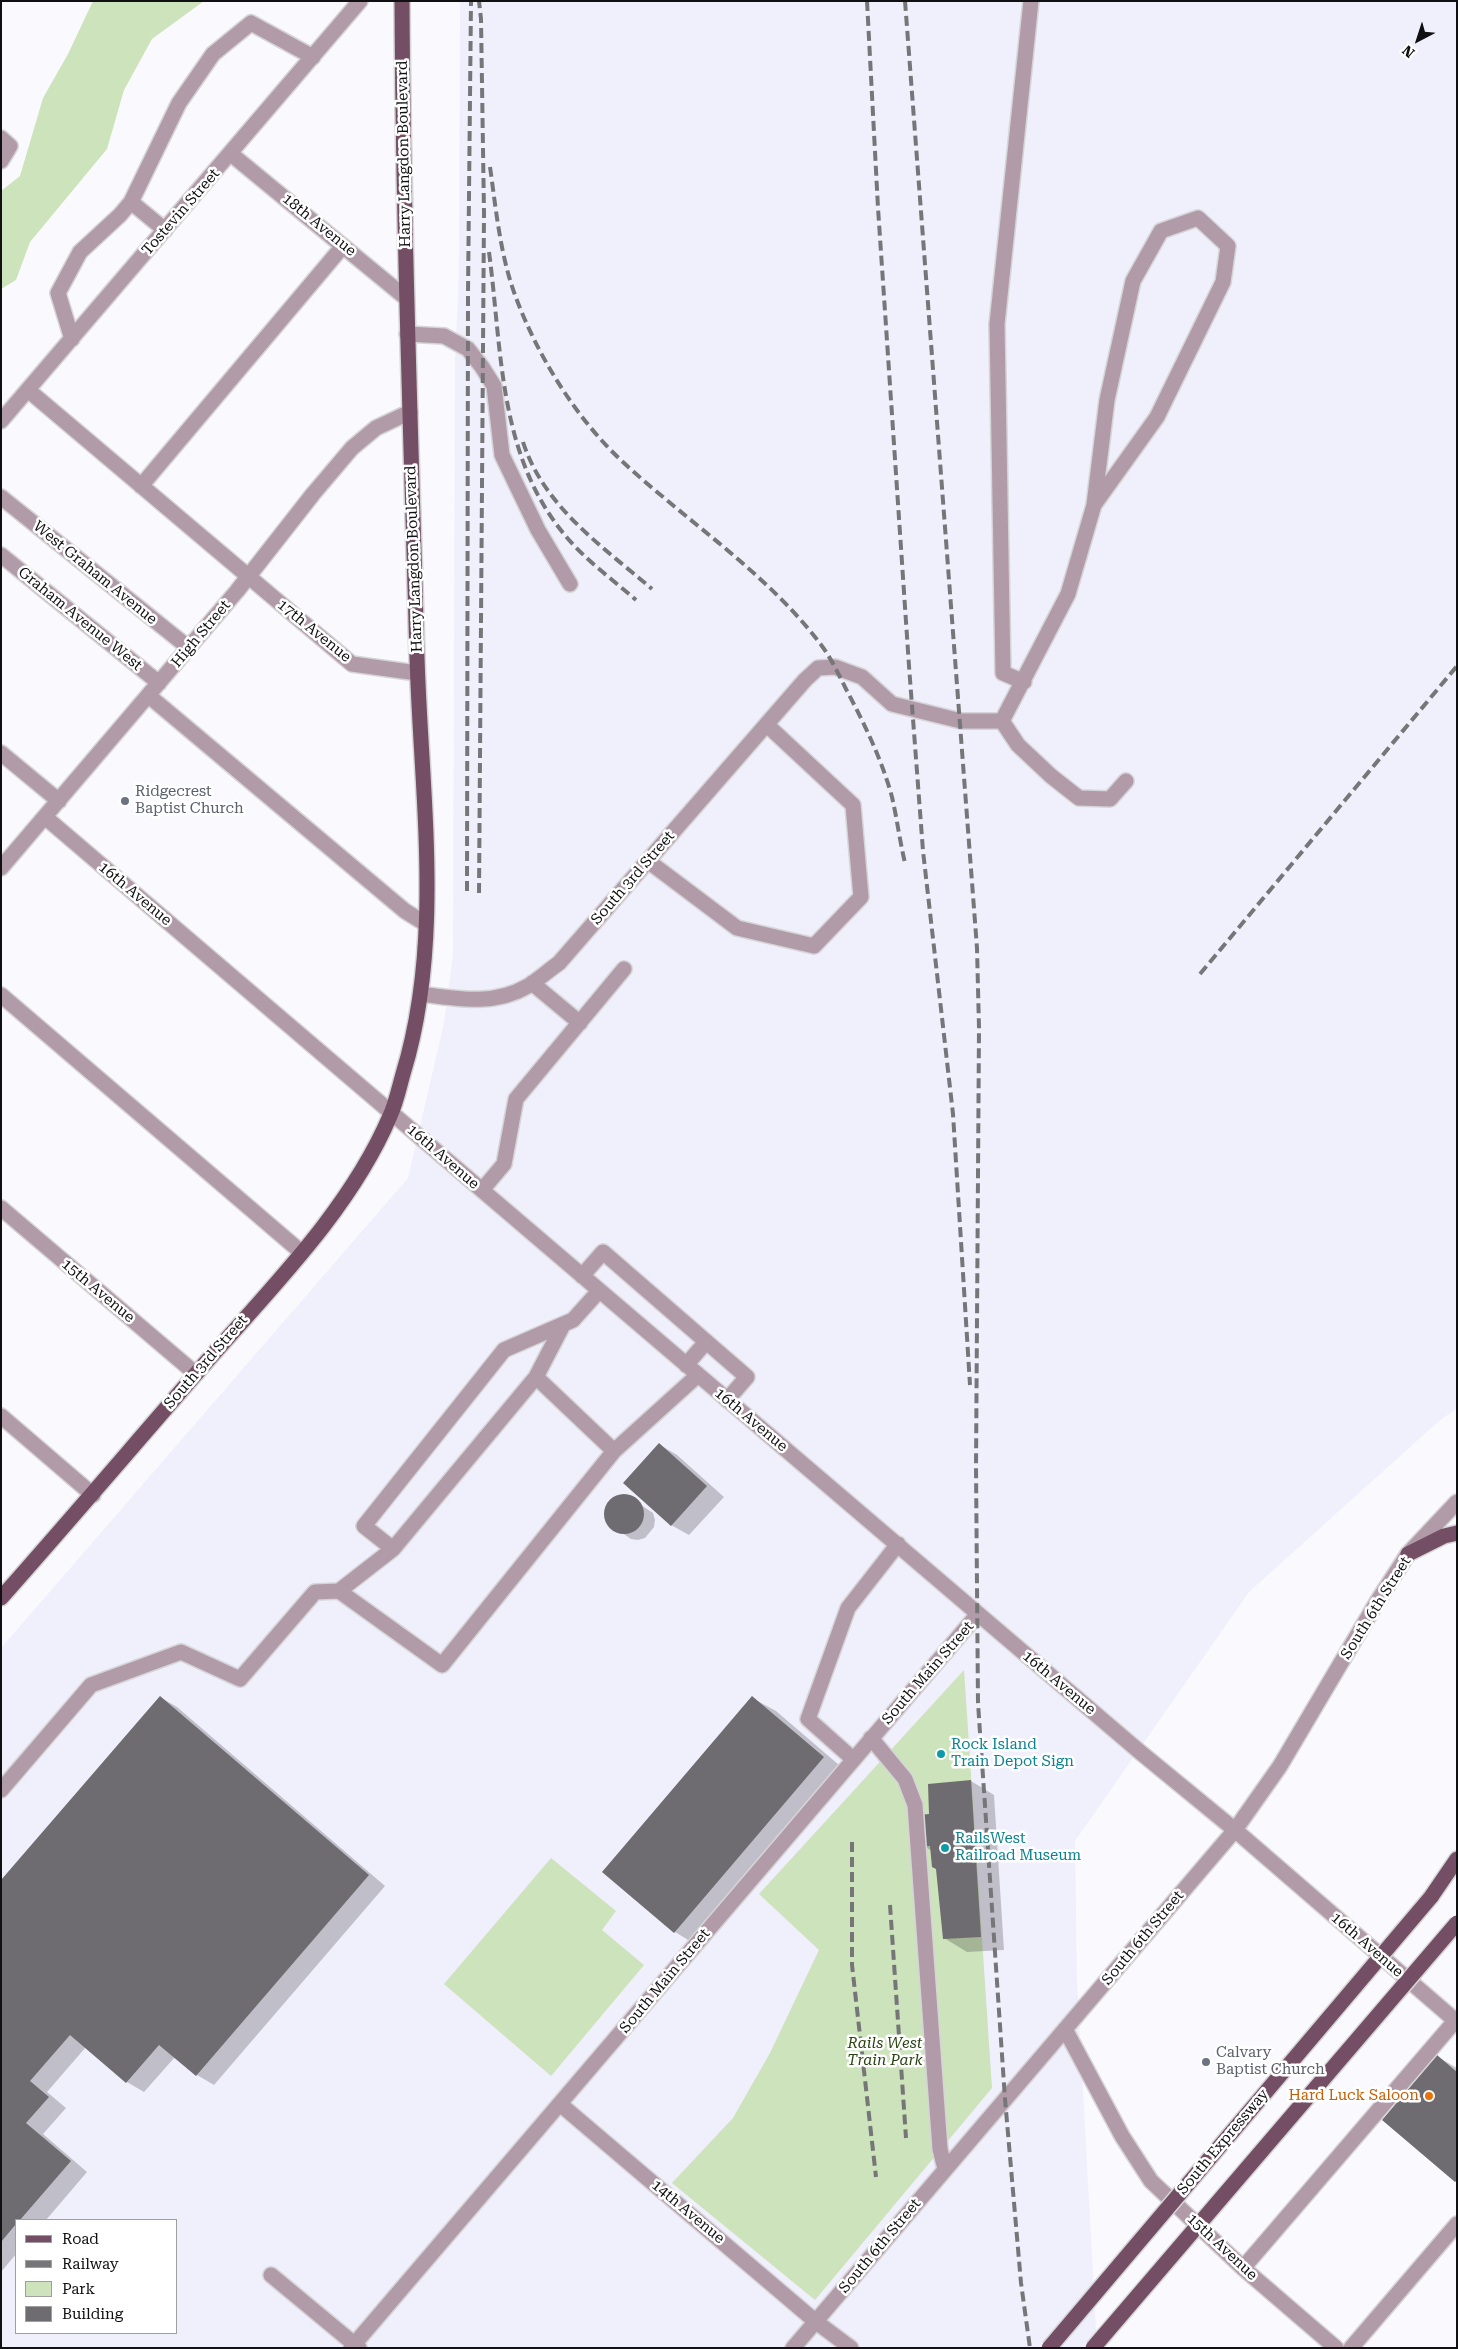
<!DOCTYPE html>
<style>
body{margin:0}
#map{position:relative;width:1458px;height:2349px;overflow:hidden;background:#fafafe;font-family:"Roboto Serif",serif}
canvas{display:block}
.frame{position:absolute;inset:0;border:2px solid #101012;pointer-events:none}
.legend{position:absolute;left:15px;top:2219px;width:162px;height:115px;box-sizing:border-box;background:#fff;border:1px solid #9f9fa0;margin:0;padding:6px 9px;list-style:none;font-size:15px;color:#101012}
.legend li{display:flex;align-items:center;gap:10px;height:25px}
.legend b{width:25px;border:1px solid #9f9fa0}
.north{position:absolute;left:1393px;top:15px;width:50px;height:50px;-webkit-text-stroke:4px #fff;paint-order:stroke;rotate:220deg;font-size:14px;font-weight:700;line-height:20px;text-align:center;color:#101012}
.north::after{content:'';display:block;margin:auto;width:18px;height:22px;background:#101012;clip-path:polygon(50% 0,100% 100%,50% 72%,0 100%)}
</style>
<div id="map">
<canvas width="1458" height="2349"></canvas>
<div class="frame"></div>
<ul class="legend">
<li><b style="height:6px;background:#744e64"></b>Road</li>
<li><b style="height:6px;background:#767679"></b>Railway</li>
<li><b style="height:14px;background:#cce3bb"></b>Park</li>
<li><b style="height:14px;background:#6e6c70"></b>Building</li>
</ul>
<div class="north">N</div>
</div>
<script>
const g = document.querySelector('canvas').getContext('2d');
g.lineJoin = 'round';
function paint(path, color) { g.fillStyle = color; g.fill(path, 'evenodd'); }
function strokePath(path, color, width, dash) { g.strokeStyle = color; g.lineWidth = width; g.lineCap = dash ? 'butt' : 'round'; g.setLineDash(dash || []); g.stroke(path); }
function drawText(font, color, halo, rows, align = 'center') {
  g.font = font + ' "Roboto Serif",serif'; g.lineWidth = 5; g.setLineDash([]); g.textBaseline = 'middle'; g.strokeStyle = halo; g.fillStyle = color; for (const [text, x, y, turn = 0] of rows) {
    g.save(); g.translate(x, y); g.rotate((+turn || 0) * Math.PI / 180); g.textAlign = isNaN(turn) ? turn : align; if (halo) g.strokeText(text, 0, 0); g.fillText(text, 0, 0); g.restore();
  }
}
paint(new Path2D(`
 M460 1H1457V1408L1438 1422 1249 1592 1075 1841 1077 1980 1097 2348H1V1648L408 1178 444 1023 453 955 455 360 459 271ZM16 2220H176V2333H16Z`), '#f0effc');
paint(new Path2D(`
 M93 1H204L152 39 124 90 107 149 30 242 16 280 1 289V191L20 176 43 98 68 54Z
 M964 1670 992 2088 815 2300 672 2183 733 2118 770 2053 819 1950 759 1894Z
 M551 1858 616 1911 602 1930 644 1965 551 2076 444 1984Z`), '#cce3bb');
paint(new Path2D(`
 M660 1445 677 1455 724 1497 689 1535 671 1525Z
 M629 1497 653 1513 655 1520 654 1527 645 1538 638 1540 631 1539 608 1523 606 1509 615 1498Z
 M160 1697 177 1707 385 1886 214 2085 197 2075 175 2057 144 2092 127 2082 86 2047 47 2092 66 2108 43 2134 87 2172 46 2220H16V2254L1 2272V1882Z
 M752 1698 776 1711 846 1771 698 1946 675 1932Z
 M971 1781 994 1795 1004 1950 967 1952 944 1938 937 1869 932 1851 922 1845 930 1815Z
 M1438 2057 1457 2068V2182L1455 2181Z`), '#0003');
paint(new Path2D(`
 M659 1443 707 1486 671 1526 623 1483Z
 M604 1514a20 20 0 1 1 40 0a20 20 0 1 1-40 0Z
 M160 1696 369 1875 196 2076 159 2045 126 2083 70 2035 30 2081 49 2097 26 2123 71 2161 20 2220H16V2224L1 2242V1880Z
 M752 1696 824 1757 674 1933 602 1872Z
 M971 1780 981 1937 943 1939 936 1869 932 1867 930 1846H920L918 1815 929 1814 928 1784Z
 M1437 2055 1457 2072V2180L1455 2182 1382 2120Z`), '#6e6c70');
const minor = new Path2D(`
 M1 138 10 146 1 161
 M231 154 406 298
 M131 202 179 103 213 54 251 23 313 57
 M407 334 444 336 468 349 482 367 494 386 502 455 538 530 570 584
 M72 339 58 293 80 252 120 215 131 202 165 230
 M28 390 352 664 417 673
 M1 421 360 1
 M141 486 343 246
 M1 497 189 648
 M1 555 159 683
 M1024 682 1003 673 997 324 1031 1
 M149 696 405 911 426 924
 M1002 721 1018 745 1051 776 1079 798 1110 799 1126 781
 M1 753 59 801
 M45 817 1140 1752 1235 1830 1457 2022
 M648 861 737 928 814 946 861 897 853 805 767 725
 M1 868 237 591 313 494 352 448 376 428 410 412
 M532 983 580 1023
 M421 994C458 999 494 1006 528 986 539 979 549 970 559 963L805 680 818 668 835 667 862 677 892 704 961 721H1002L1068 594 1094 505 1107 400 1133 281 1161 231 1198 218 1228 246 1223 282 1157 417 1094 505
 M1 995 301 1252
 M482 1190 504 1164 516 1099 624 969
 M1 1208 196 1374
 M582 1276 603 1252 747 1377 727 1400
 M686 1365 706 1342
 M536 1377 614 1451
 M1 1416 93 1495
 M393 1549 536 1377 563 1325
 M339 1591 393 1549 364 1526 504 1350 573 1320 599 1291
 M871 1738 905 1779 915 1805 940 2149 945 2169
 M853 1759 808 1719 848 1608 898 1544
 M1 1790 91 1685 181 1652 240 1679 315 1592 339 1591 442 1665 614 1451 698 1375
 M1065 2029 1122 2136 1151 2181 1243 2268 1336 2348
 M560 2104 815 2321 851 2348
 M1243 2268 1455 2021
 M271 2275 359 2348
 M351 2348 978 1614
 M793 2348 1235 1830 1280 1766 1377 1602 1408 1554 1457 1502
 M1351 2348 1457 2224`);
const major = new Path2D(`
 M1408 1554 1444 1536 1457 1533
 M1 1598C71 1519 139 1439 208 1360 273 1286 351 1208 390 1116 396 1103 399 1088 403 1074 444 940 421 795 417 657 411 438 403 220 402 1
 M1431 1897 1457 1859`);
strokePath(minor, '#d5d5d8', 18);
strokePath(major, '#d5d5d8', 18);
strokePath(minor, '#b29ba8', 15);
strokePath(major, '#744e64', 15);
strokePath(new Path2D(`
 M867 1 878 208 909 666 923 851 953 1114 970 1385
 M905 1 977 948 979 1028 976 1468 978 1703 1005 2099 1021 2283 1030 2348
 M490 167C496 209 500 254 515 295 537 355 576 419 624 463 688 522 765 572 819 642 830 656 838 673 846 689 864 723 882 760 892 797 897 819 900 842 905 863
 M489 252C502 349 498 454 564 534 584 559 612 579 636 600
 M523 442C544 507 602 546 652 589
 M467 891 468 293 471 1
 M479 893 484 213 481 19 479 1
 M1200 974 1457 666
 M852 1842V1965L876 2177
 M890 1905 906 2138`), '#767679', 4, [10, 5]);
const majorBridge = new Path2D(`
 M1049 2348 1431 1897
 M1093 2348 1457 1923`);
strokePath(majorBridge, '#d5d5d8', 18, []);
strokePath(majorBridge, '#744e64', 15);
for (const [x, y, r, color] of [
 [125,801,5,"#6b7280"],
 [941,1754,5,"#0f9aa8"],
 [945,1848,5,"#0f9aa8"],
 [1206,2062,5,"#6b7280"],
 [1429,2096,5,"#e8710a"]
]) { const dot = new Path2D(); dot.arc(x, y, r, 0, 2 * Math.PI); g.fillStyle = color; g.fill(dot); strokePath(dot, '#fff', 2); }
drawText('15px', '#101012', '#fff', [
 ["Harry Langdon Boulevard",404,154,-91],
 ["Tostevin Street",181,212,-49],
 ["18th Avenue",319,225,39],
 ["Harry Langdon Boulevard",414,559,-92],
 ["West Graham Avenue",95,573,39],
 ["Graham Avenue West",80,619,39],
 ["17th Avenue",314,631,39],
 ["High Street",201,634,-50],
 ["South 3rd Street",633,878,-49],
 ["16th Avenue",135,894,40],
 ["16th Avenue",443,1157,41],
 ["15th Avenue",98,1291,40],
 ["South 3rd Street",206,1362,-49],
 ["16th Avenue",751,1420,40],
 ["South 6th Street",1376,1608,-58],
 ["South Main Street",928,1673,-49],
 ["16th Avenue",1059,1683,40],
 ["South 6th Street",1143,1938,-50],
 ["16th Avenue",1367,1945,41],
 ["South Main Street",665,1981,-50],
 ["South Expressway",1223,2142,-50],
 ["14th Avenue",688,2212,40],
 ["South 6th Street",880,2246,-50],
 ["15th Avenue",1222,2247,43]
]);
drawText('15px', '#5b616d', '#fff', [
 ["Ridgecrest",135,792],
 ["Baptist Church",135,809],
 ["Calvary",1216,2053],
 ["Baptist Church",1216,2070]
], 'left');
drawText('15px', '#0d838f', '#fff', [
 ["Rock Island",951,1745],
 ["Train Depot Sign",951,1762],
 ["RailsWest",955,1839],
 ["Railroad Museum",955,1856]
], 'left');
drawText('italic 15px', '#2a4311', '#fff', [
 ["Rails West",885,2044],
 ["Train Park",885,2061]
]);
drawText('15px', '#c56008', '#fff', [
 ["Hard Luck Saloon",1419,2096]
], 'right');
</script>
